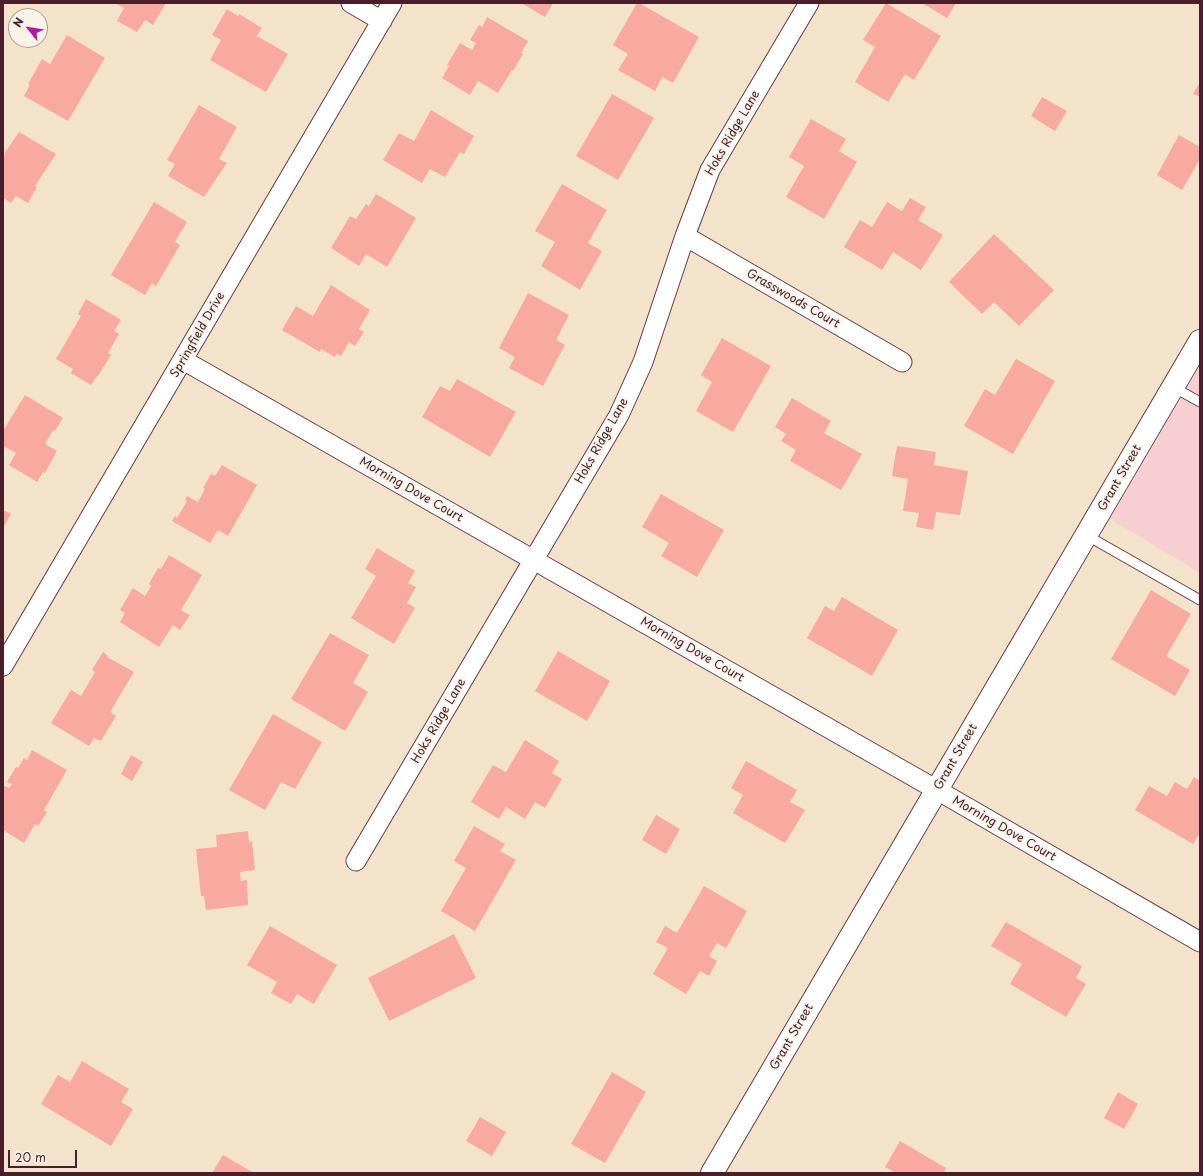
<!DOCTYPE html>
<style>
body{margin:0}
#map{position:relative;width:1203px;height:1176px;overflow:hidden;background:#f4e3cb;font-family:"Playpen Sans",sans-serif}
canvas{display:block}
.frame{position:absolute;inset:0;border:4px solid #4a1f2b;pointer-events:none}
.north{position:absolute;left:8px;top:8px;width:40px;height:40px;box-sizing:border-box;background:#f7f3e8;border:1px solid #b29e9c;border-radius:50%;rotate:300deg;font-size:11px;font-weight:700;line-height:16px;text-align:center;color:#4a1f2b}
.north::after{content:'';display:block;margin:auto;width:14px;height:18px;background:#b5179e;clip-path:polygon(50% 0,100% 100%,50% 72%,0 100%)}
.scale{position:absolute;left:8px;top:1150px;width:69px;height:18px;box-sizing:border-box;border:2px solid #4a1f2b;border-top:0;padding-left:5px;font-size:12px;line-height:14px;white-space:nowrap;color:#4a1f2b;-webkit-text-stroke:3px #f7f3e8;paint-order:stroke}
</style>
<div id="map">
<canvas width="1203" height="1176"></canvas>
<div class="frame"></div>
<div class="north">N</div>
<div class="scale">20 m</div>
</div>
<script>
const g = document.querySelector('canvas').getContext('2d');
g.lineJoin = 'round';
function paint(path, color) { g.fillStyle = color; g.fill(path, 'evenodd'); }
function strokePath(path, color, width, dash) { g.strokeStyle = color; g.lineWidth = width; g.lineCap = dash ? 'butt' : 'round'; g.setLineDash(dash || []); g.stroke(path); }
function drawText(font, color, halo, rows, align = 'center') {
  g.font = font + ' "Playpen Sans",sans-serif'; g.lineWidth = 3.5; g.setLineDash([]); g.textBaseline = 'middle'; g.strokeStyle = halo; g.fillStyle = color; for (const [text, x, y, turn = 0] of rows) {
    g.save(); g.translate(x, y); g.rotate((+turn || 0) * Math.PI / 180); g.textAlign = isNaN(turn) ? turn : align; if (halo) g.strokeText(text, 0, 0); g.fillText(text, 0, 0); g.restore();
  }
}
paint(new Path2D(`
 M1200 366V573L1110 519Z`), '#f7cfd3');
paint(new Path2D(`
 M115 3H166L153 25 145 20 137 32 117 21 124 8Z
 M521 3H553L545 17Z
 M637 3H639L699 37 673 83 662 77 655 91 618 70 628 54 613 45Z
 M886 3 941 36 914 80 905 74 888 102 855 82 875 47 863 40Z
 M922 3H956L947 18Z
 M227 9 238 16 239 14 262 28 257 36 288 54 266 92 210 60 221 40 212 35Z
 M487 17 528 41 521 53 523 54 513 71 512 70 498 93 478 81 470 95 442 78 449 66 447 65 460 43 472 50 476 43 470 40 479 25 482 27Z
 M67 35 105 58 68 121 24 96 30 85 28 84 42 59 50 64Z
 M1200 82V97L1193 94Z
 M612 94 654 118 618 180 576 156Z
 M1042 97 1067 111 1055 131 1031 116Z
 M199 105 237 127 219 159 227 163 204 197 168 176 175 164 167 160Z
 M431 110 474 136 464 154 460 152 445 177 430 169 422 183 383 160 399 133 414 141Z
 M811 119 846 139 839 151 857 162 824 219 786 197 804 166 789 157Z
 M19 132 56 154 35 186 37 187 28 203 16 196 11 203 3 198V159L5 155 4 154Z
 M1179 135 1200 147V159L1182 190 1157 175Z
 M562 184 607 210 588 243 602 251 580 290 541 266 555 242 535 231Z
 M376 194 416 218 387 267 366 254 359 266 331 248 350 216 356 219 366 204 369 206Z
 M910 198 926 207 918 220 943 235 921 270 893 252 882 270 844 247 860 220 872 227 887 202 902 211Z
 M154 202 187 222 175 242 180 245 156 286 152 283 145 295 111 275Z
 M994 234 1054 290 1019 326 994 302 982 314 949 282Z
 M331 285 370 310 359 329 364 332 355 346 349 342 341 356 337 353 335 357 321 349 320 352 282 330 296 306 313 316Z
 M528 293 569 315 556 340 565 345 543 386 509 368 515 357 499 348Z
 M86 299 121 320 114 331 119 334 108 353 111 355 98 376H97L91 385 71 373 73 369 56 359 81 316 78 314Z
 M722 338 771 366 733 432 696 411 712 382 701 375Z
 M1016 359 1055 381 1013 454 964 426 985 389 995 395Z
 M457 379 516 412 490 457 422 417 440 386 450 391Z
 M25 395 63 418 55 431 53 430 45 444 57 451 45 473 43 472 37 482 9 465 16 453 3 446V431Z
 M792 398 831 421 824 433 862 454 841 490 790 461 796 450 781 441 786 434 775 427Z
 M897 446 936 452 934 465 968 471 960 515 936 512 933 530 916 527 919 513 903 511 908 479 892 476Z
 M222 465 257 485 228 536 218 530 210 543 172 521 175 516 177 518 187 501 185 500 187 496 198 502 205 489 203 488 211 474 215 476Z
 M661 494 724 530 697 577 661 556 669 543 642 527Z
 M3 510 11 514 3 528Z
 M377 548 415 571 408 583 416 587 407 603 415 608 394 644 351 618 376 576 365 569Z
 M169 555 202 575 181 610 190 615 180 630 173 625 159 647 120 622 125 613 120 610 133 588 145 596 151 586 149 584 151 580 158 568 161 569Z
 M1151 590 1191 614 1166 656 1190 670 1175 696 1111 659Z
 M842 597 898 630 872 676 807 638 825 606 834 611Z
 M330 633 369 655 353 683 368 692 345 731 291 699Z
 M558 651 610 681 587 721 535 691Z
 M103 652 108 656 107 657 134 672 110 712 116 716 101 741 94 738 89 746 51 723 71 690 81 696 95 672 92 670Z
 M273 714 322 742 295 789 281 782 265 810 229 790Z
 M525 740 559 761 552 773 562 779 545 808 535 802 525 819 506 807 499 819 471 802 493 765 506 772Z
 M32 750 67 770 44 810 47 812 38 826 35 824 24 843 3 830V785L9 788 12 784 7 782 16 767 18 768 24 758 27 760Z
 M131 755 143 762 132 781 121 774Z
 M746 761 797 790 790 802 805 810 785 843 733 813 743 795 731 788Z
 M1194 777 1200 781V833L1193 844 1135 810 1149 786 1167 796 1175 782 1187 789Z
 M656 815 680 829 666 854 642 840Z
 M474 826 505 844 500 851 516 860 475 931 441 911 466 868 454 861Z
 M248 831 249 842 252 841 255 870 240 872 241 881 247 880 248 905 206 910 204 896H201L196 849 217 847 216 835Z
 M704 886 747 911 726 948 717 943 709 956 717 961 709 976 700 971 686 994 653 974 668 948 656 942 665 926 677 933Z
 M1006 922 1082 966 1076 978 1086 984 1066 1017 1010 984 1022 964 991 946Z
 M270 926 337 965 314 1004 297 994 291 1004 271 993 277 982 247 965Z
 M454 934 476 978 389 1021 368 978Z
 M82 1061 129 1089 121 1102 133 1109 111 1146 41 1104 58 1075 70 1082Z
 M612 1072 646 1092 605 1163 571 1144Z
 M1118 1092 1138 1104 1124 1129 1104 1118Z
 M480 1117 506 1132 492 1156 466 1141Z
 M900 1141 946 1168 944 1173H896L885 1167Z
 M223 1155 254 1173H212Z`), '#f8a9a0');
const lane = new Path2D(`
 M1173 387 1200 402
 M1086 535 1200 600`);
const street = new Path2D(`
 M351 3 382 21
 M685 236 902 362
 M183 360 937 790 1200 942
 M3 666 392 3
 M356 861 619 415 643 362 685 236 710 170 809 3`);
const secondary = new Path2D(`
 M712 1173 1200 341`);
strokePath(lane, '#643c43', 11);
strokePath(street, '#643c43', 21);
strokePath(secondary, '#643c43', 24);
strokePath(lane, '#fff', 9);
strokePath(street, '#fff', 19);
strokePath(secondary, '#fff', 22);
drawText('12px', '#4a1f2b', '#f7f3e8', [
 ["Hoks Ridge Lane",733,133,-60],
 ["Grasswoods Court",793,299,30],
 ["Springfield Drive",198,335,-60],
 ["Hoks Ridge Lane",602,441,-61],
 ["Grant Street",1120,478,-60],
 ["Morning Dove Court",411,490,30],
 ["Morning Dove Court",692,650,30],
 ["Hoks Ridge Lane",439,721,-60],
 ["Grant Street",956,757,-60],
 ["Morning Dove Court",1004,829,30],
 ["Grant Street",792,1037,-60]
]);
</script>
